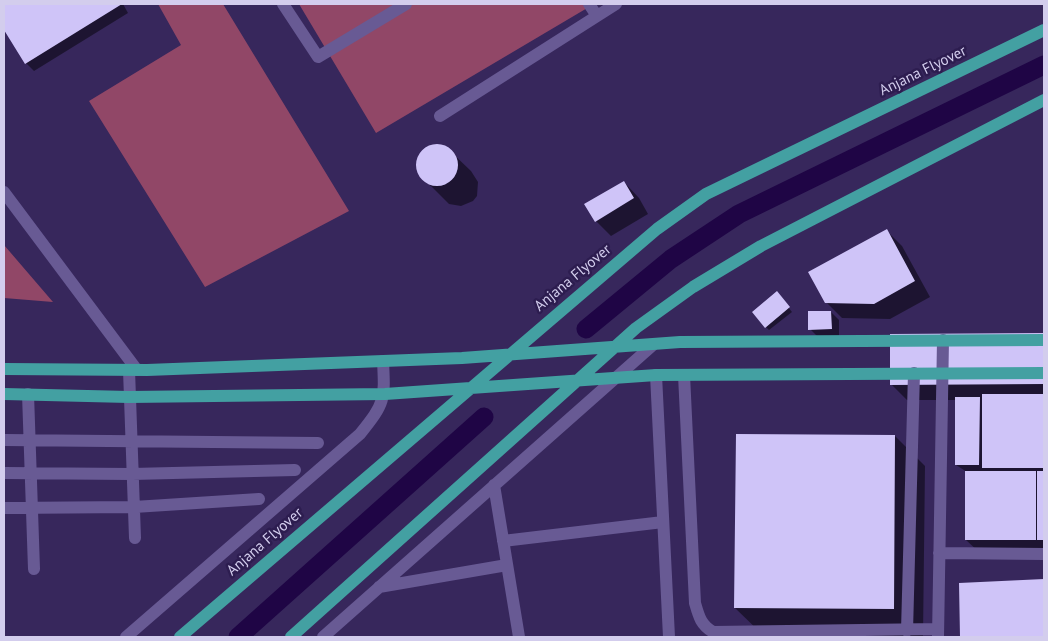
<!DOCTYPE html>
<style>
body{margin:0}
#map{position:relative;width:1048px;height:641px;overflow:hidden;background:#37275c;font-family:"PT Sans",sans-serif}
canvas{display:block}
.frame{position:absolute;inset:0;border:5px solid #d3cded;pointer-events:none}
</style>
<div id="map">
<canvas width="1048" height="641"></canvas>
<div class="frame"></div>
</div>
<script>
const g = document.querySelector('canvas').getContext('2d');
g.lineJoin = 'round';
function paint(path, color) { g.fillStyle = color; g.fill(path, 'evenodd'); }
function strokePath(path, color, width, dash) { g.strokeStyle = color; g.lineWidth = width; g.lineCap = dash ? 'butt' : 'round'; g.setLineDash(dash || []); g.stroke(path); }
function drawText(font, color, halo, rows, align = 'center') {
  g.font = font + ' "PT Sans",sans-serif'; g.lineWidth = 5; g.setLineDash([]); g.textBaseline = 'middle'; g.strokeStyle = halo; g.fillStyle = color; for (const [text, x, y, turn = 0] of rows) {
    g.save(); g.translate(x, y); g.rotate((+turn || 0) * Math.PI / 180); g.textAlign = isNaN(turn) ? turn : align; if (halo) g.strokeText(text, 0, 0); g.fillText(text, 0, 0); g.restore();
  }
}
paint(new Path2D(`
 M158 4H223L349 211 205 287 89 101 181 45Z
 M299 4H594L376 133Z
 M4 245 53 302 4 298Z`), '#914767');
paint(new Path2D(`
 M4 4H123L128 13 34 71 26 63 4 28Z
 M436 146 449 150 471 171 478 182 477 196 473 201 461 206 449 204 423 178 418 167V161L425 151Z
 M624 182 639 198 648 214 611 236 596 221Z
 M887 231 902 246 930 297 890 319 842 318 826 302Z
 M780 297 792 312 769 330 766 327Z
 M831 312 839 320V337H818L810 329Z
 M1044 334V555H982L966 540 967 472 956 465V400H907L892 385Z
 M895 436 925 466 923 637H765L735 608Z
 M1044 580V637H962L960 584Z`), '#0007');
strokePath(new Path2D(`
 M586 329 671 259 739 214 1044 65
 M238 637 484 417`), '#1f0545', 19);
paint(new Path2D(`
 M4 4H122L25 64 4 30Z
 M416 165a21 21 0 1 1 42 0a21 21 0 1 1-42 0Z
 M624 181 634 198 595 222 584 204Z
 M887 229 915 281 874 304 825 303 808 272Z
 M777 291 790 307 765 328 752 312Z
 M808 311H831L832 329 808 330Z
 M1044 333V384L890 385V334Z
 M982 394H1044V468H982Z
 M955 397H980L979 465H955Z
 M736 434 895 435 894 609 734 608Z
 M965 471H1036V540H965Z
 M1037 471H1044V540H1037Z
 M1044 579V637H960L959 583Z`), '#cfc4f8');
strokePath(new Path2D(`
 M283 4 318 57 406 4
 M589 4 597 16
 M440 116 616 4
 M4 192 137 370
 M129 370 135 538
 M656 375 669 637
 M684 375 695 603C699 617 701 625 713 632L938 629
 M28 394 34 569
 M4 440 318 443
 M4 473 132 474 295 470
 M494 485 519 637
 M4 508 134 507 259 499
 M503 541 663 522
 M939 553 1044 554
 M379 587 507 565
 M907 631 914 373
 M126 637 360 434C385 403 385 400 383 361
 M323 637 654 344
 M938 637 943 340`), '#685a94', 12);
strokePath(new Path2D(`
 M4 369 147 370 462 358 680 342 1044 340
 M4 394 129 397 385 394 656 375 1044 373
 M180 637 657 229 706 194 1044 30
 M291 637 636 328 693 287 761 246 1044 100`), '#43a0a2', 12);
drawText('15px', '#d3cded', '#2d1d50', [
 ["Anjana Flyover",923,71,-26],
 ["Anjana Flyover",573,278,-40],
 ["Anjana Flyover",265,542,-41]
]);
</script>
